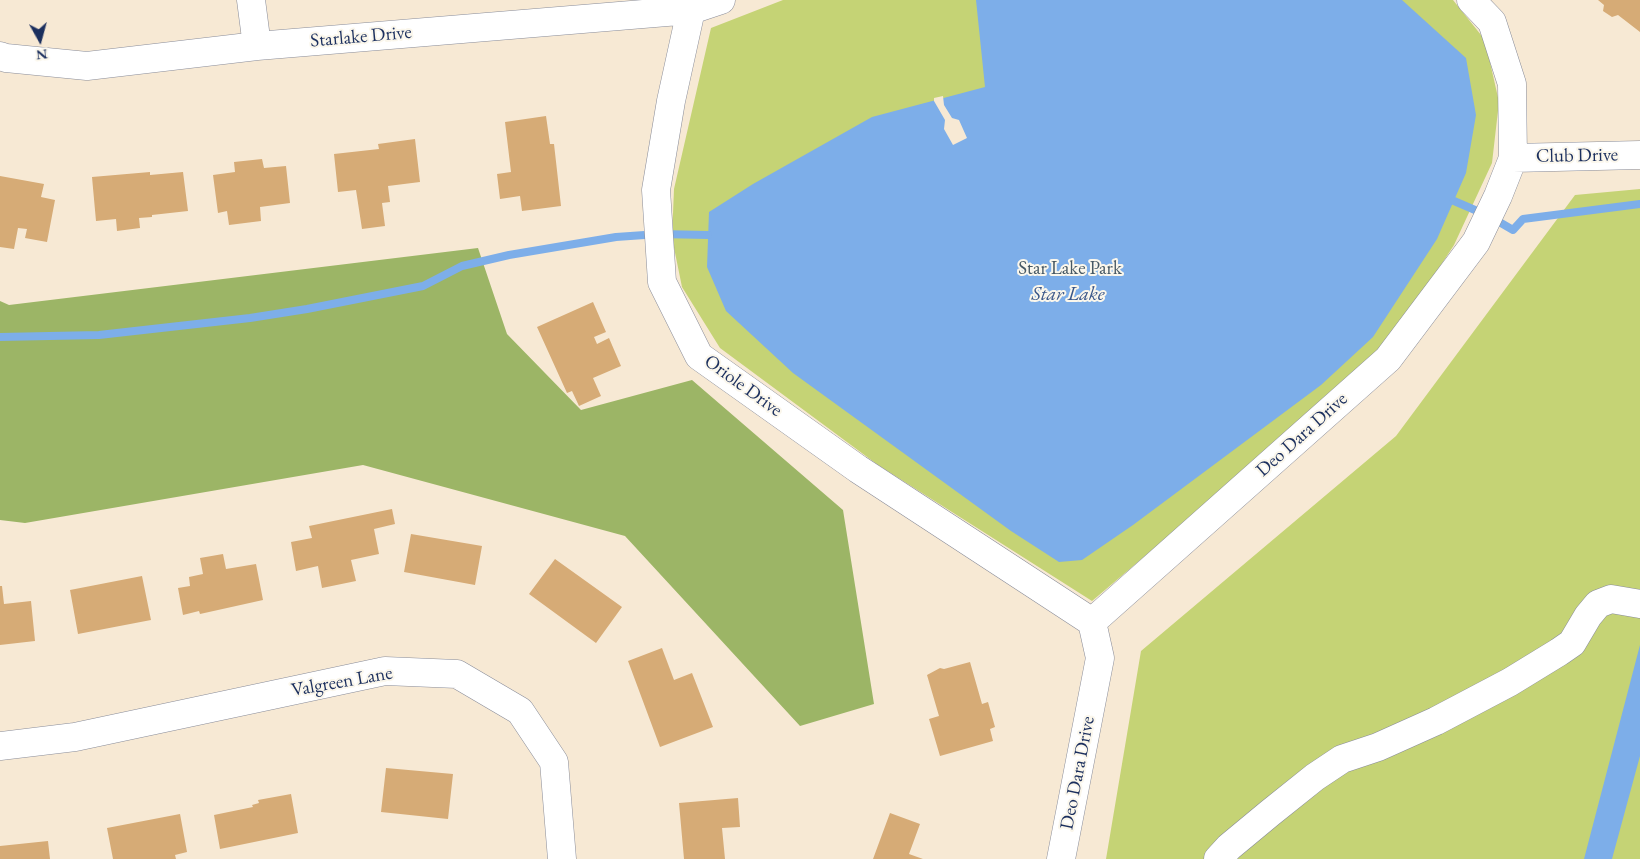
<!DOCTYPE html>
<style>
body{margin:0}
#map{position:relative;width:1640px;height:859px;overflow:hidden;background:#f7e9d4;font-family:"EB Garamond",serif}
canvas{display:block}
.north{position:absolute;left:15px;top:15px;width:50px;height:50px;-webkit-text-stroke:4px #fbf7ec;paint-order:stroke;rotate:173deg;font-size:14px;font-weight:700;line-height:20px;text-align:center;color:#1b2f5e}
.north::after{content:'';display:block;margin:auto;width:18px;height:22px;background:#1b2f5e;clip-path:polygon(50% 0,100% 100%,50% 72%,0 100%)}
</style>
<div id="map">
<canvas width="1640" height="859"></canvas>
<div class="north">N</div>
</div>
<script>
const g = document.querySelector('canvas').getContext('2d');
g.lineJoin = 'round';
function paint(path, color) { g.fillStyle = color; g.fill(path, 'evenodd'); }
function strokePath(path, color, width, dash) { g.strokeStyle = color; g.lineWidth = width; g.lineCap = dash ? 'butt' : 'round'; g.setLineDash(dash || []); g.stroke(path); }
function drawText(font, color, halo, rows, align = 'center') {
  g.font = font + ' "EB Garamond",serif'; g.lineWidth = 4; g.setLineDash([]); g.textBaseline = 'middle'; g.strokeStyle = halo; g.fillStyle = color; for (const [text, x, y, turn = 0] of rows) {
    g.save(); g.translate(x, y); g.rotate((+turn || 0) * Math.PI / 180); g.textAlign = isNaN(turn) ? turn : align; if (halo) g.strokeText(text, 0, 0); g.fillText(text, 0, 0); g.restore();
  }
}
paint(new Path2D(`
 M783 0H1453L1485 40 1499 102 1492 163 1454 245 1383 354 1092 601 878 465 720 348 682 287 672 238 674 189 711 28Z
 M1640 189V859H1106L1141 651 1396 436 1575 195Z`), '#c5d375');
paint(new Path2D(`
 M478 248 507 334 581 410 692 380 843 510 874 704 800 726 625 536 363 465 25 523 0 520V301L9 305Z`), '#9cb566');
paint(new Path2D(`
 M976 0H1402L1466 58 1476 115 1466 173 1437 239 1373 337 1321 385 1133 525 1082 560 1059 562 1011 531 793 373 726 311 707 267 709 212 753 184 872 117 985 87Z
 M1640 645V756L1612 859H1584Z`), '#7daee9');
paint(new Path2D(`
 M943 96 944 105 952 118 959 120 967 138 953 145 944 129 945 120 934 101V98Z`), '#f7e9d4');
strokePath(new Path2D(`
 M1454 201 1489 216 1513 230 1523 219 1640 204
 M0 337 99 335 250 318 307 309 423 286 462 266 509 255 616 237 659 234 708 235`), '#7daee9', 8);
paint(new Path2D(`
 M1598 0H1640V32L1618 15 1612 17 1603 11 1604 5Z
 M546 116 550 144H554L561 206 522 211 520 196 500 199 497 174 511 172 505 122Z
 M415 139 420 182 388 186 390 202 382 203 385 226 362 229 356 190 338 192 334 154 379 149 378 144Z
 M262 159 264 168 286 166 290 203 260 207 261 221 229 225 227 211 218 213 213 175 235 172 234 162Z
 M150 172V175L183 172 188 211 152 215V217L139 218 140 228 117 231 116 219 96 221 92 177Z
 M0 176 44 184 41 197 55 200 47 242 25 238 27 229 18 228 14 249 0 247Z
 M593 302 606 332 594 337 597 344 609 338 621 366 593 378 601 396 579 406 572 391 567 393 537 327Z
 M392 509 395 524 374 529 379 554 351 560 356 581 322 588 318 566 296 571 291 542 312 538 309 526Z
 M411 534 482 546 475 585 404 572Z
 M223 554 226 569 256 564 263 600 200 614 199 611 183 615 178 588 190 586 189 577 203 574 200 558Z
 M555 559 622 607 596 643 529 594Z
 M142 576 151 620 78 634 70 590Z
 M0 586H2L4 604 31 601 35 641 0 645Z
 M662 648 674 680 692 673 713 727 660 747 628 661Z
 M970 662 982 704 988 702 995 727 990 729 993 741 940 756 929 719 939 716 927 675 940 668 944 669Z
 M386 768 453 774 448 819 381 812Z
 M291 794 298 833 220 849 214 815 253 807 252 805 259 803 258 800Z
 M738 798 740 827 722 828 725 859H684L679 803Z
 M890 813 920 824 909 854 923 859H873Z
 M180 814 187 852 175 855 176 859H113L107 828Z
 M48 841 50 859H0V846Z`), '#d6ab76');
const minor = new Path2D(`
 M251 0 257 46
 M691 0V10L671 101 656 190 662 282 699 356 858 469 1092 622
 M0 56 6 58 87 66 257 46 691 10 721 0
 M1513 158 1640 155
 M1092 622 1388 359 1476 242 1498 196 1513 158 1512 84 1492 22 1471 0
 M0 746 75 737 385 671 457 674 520 711 554 762 562 859
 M1061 859 1100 658 1092 622
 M1218 859 1229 847 1270 813 1315 777 1342 759 1378 747 1436 721 1510 682 1559 652 1572 643 1588 616 1598 604 1611 599 1640 604`);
strokePath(minor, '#898c99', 29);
strokePath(minor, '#fff', 28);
drawText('19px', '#1b2f5e', '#fbf7ec', [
 ["Starlake Drive",361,37,-5],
 ["Club Drive",1577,156,-1],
 ["Oriole Drive",743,386,36],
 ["Deo Dara Drive",1302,435,-42],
 ["Valgreen Lane",342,682,-10],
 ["Deo Dara Drive",1078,773,-79]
]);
drawText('19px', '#465864', '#fbf7ec', [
 ["Star Lake Park",1070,269]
]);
drawText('italic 20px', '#385588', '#fbf7ec', [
 ["Star Lake",1068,295]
]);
</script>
